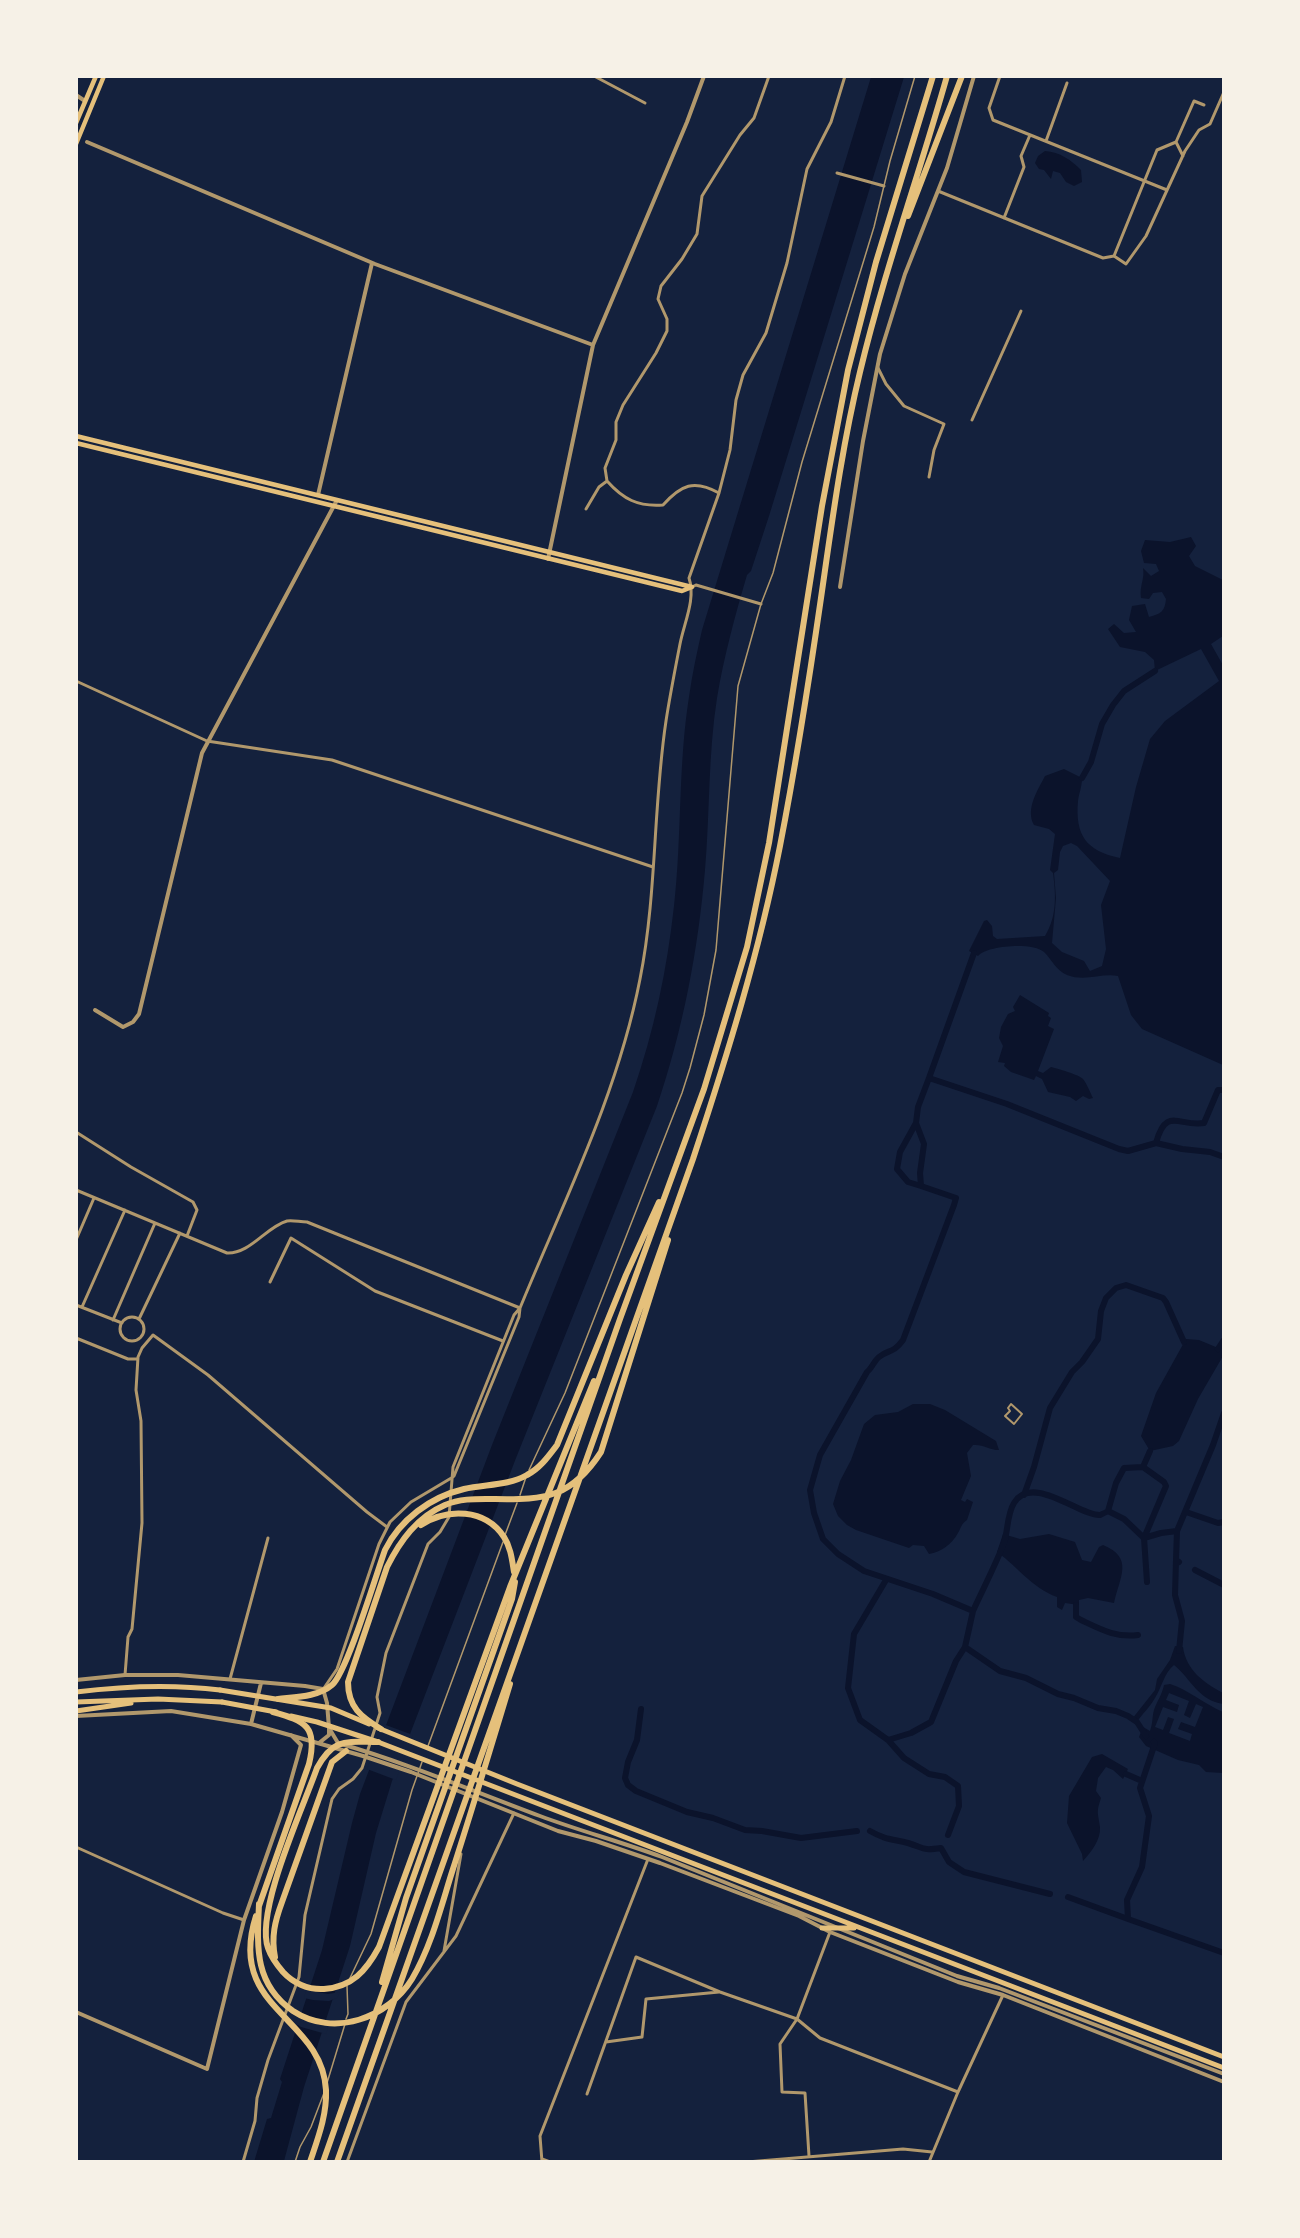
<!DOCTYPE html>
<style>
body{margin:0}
#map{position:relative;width:1300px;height:2238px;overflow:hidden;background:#14213d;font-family:Inter,sans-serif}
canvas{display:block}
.frame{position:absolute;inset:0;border:78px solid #f6f1e7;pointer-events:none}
</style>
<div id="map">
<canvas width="1300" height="2238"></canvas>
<div class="frame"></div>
</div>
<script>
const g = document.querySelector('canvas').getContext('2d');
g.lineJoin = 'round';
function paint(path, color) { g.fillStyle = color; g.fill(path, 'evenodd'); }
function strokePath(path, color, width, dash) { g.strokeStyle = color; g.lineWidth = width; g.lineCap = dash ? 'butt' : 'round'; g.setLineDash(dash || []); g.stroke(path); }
paint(new Path2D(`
 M871 77H904L769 516 751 571 747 575C735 616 724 656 717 698 708 755 710 813 705 870 698 951 683 1029 657 1106L516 1458 392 1781 376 1833 350 1946 304 2087 284 2161 254 2162 267 2119 271 2118 282 2082 280 2079 322 1950 352 1823 360 1794 492 1445 633 1092C654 1031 667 970 674 906 682 837 678 766 689 697 692 675 697 652 702 630Z
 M1045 151C1060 152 1071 160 1081 170L1082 182 1074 186 1066 182 1060 173 1053 171 1051 179 1044 170 1039 169 1035 163 1038 156Z
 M1191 537 1196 546 1189 556 1195 566 1223 580V636L1211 644 1224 667 1223 1065 1142 1029 1131 1015 1118 976C1101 973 1085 982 1067 975 1056 970 1052 960 1044 952 1034 942 987 945 978 956L969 951 984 921 987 920 992 926 993 936 997 939 1045 936C1057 916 1056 896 1053 873L1050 870 1055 834 1049 829 1034 825C1025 809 1038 790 1045 776L1064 769 1082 778C1082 787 1079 793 1078 801 1075 835 1086 851 1120 858L1136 787 1150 739 1165 721 1219 681 1201 649 1155 671 1154 660 1145 652 1120 647 1108 629 1114 624 1124 633 1136 632 1129 620 1132 606 1145 604 1149 617C1161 614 1165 611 1166 599L1162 592 1153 593 1149 599 1141 598C1139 586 1145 579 1143 568L1151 576 1159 571 1156 564 1144 563 1141 551 1145 540 1170 542ZM1071 843 1077 846 1110 881 1101 905 1106 949 1102 966 1090 971 1084 961 1062 952 1052 943 1056 898 1054 873 1058 870 1060 852 1063 846Z
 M1020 995 1049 1013 1048 1016 1051 1018 1048 1026 1054 1029 1038 1071 1043 1073 1051 1067C1056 1068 1080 1075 1083 1079 1087 1084 1090 1092 1093 1098L1089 1099 1083 1096 1076 1101 1070 1097 1048 1092 1042 1079 1036 1076 1034 1080 1011 1072 1004 1066 1005 1063 998 1062 1003 1046 999 1038 1001 1027 1008 1014 1015 1011 1013 1007Z
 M1186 1339 1199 1340 1223 1350V1356L1198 1399 1179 1441 1173 1446 1150 1451 1141 1436 1156 1393Z
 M913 1404H930L945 1410 996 1441 999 1450C989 1450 983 1444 973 1445L967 1453 971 1476 961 1500 965 1502 967 1499 973 1502 967 1520C961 1524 961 1528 958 1533 952 1544 941 1552 929 1554L924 1546 913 1545 909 1548 856 1530 847 1525 838 1516 833 1504 840 1481 851 1460 864 1424 875 1415 898 1412Z
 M1003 1534 1020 1539 1049 1534 1075 1542 1082 1560 1091 1562 1099 1547 1103 1545C1134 1558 1120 1576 1114 1603L1088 1598 1079 1600V1605L1065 1603 1062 1610 1057 1607V1597C1032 1588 1018 1567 997 1552Z
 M1175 1646 1183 1647C1186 1670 1204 1683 1223 1693V1704C1198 1700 1192 1680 1174 1665 1164 1673 1162 1687 1155 1698 1150 1707 1142 1714 1137 1722L1132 1719 1155 1690 1157 1679 1170 1660Z
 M1170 1684C1189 1690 1204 1704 1223 1712V1773L1206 1772 1199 1765 1178 1760 1146 1746 1139 1737 1143 1727 1150 1731C1153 1723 1152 1717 1154 1710 1157 1701 1162 1695 1164 1685ZM1169 1693 1189 1701 1184 1715 1190 1718 1196 1704 1203 1707 1195 1727 1181 1722 1178 1729 1192 1734 1190 1741 1169 1733 1174 1719 1168 1717 1163 1730 1155 1727 1163 1707 1177 1712 1179 1705 1166 1700Z
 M1102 1754 1128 1769 1123 1779 1113 1770 1106 1767 1098 1778 1096 1791 1101 1798C1096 1813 1098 1812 1100 1827 1101 1840 1091 1852 1083 1861L1082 1854 1067 1823 1069 1796 1092 1757Z`), '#0b132b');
paint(new Path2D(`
 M383 1724 413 1735 396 1780 367 1769Z
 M306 1990 328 1994 340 1992 337 1998 329 2001 313 2000 304 1998Z
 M298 2016 314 2023 328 2027 326 2034 301 2027 295 2023Z`), '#14213d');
strokePath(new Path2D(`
 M1082 778 1091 762 1102 724 1113 705 1124 691 1155 671
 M974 953 929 1078 1007 1104 1119 1149 1128 1151 1156 1143 1182 1149 1210 1152 1224 1157
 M916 1123 900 1152 897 1169 908 1182 921 1186
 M1156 1143C1166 1106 1179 1127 1204 1123L1218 1090H1224
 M1218 1349 1224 1340
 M1143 1467 1164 1482 1166 1486 1144 1538
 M1024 1495 1034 1467 1050 1408 1072 1372 1082 1362 1098 1339 1101 1311 1106 1298 1116 1288 1126 1285 1163 1298 1166 1302 1184 1342
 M1108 1511 1116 1483 1124 1468 1143 1467 1150 1451
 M1186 1512 1218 1523 1224 1522
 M1177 1531 1176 1560 1179 1562
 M1144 1538 1161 1533 1177 1531 1213 1445 1224 1413
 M1176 1560 1175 1595 1182 1621 1179 1651
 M1195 1570 1224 1585
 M886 1580 854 1634 848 1688 860 1720 888 1740 904 1758 929 1774 945 1777 958 1786 959 1806 948 1835
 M1076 1605V1617L1081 1620C1100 1629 1116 1638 1138 1635
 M973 1611C983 1589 995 1566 1004 1543 1008 1531 1007 1514 1014 1503 1032 1473 1080 1516 1100 1515 1102 1514 1107 1512 1108 1511L1124 1519 1144 1538 1147 1582
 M965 1647 1000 1671 1026 1678 1058 1694 1074 1698 1098 1708 1116 1711 1128 1716 1137 1722 1146 1736
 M641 1709 637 1740 628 1762 625 1778 628 1785 636 1791 687 1812 713 1818 745 1830 762 1831 801 1838 857 1831
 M888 1740 911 1733 931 1722 956 1661 965 1647 973 1611 933 1594 864 1571 838 1554 823 1539 814 1513 810 1490 820 1455 867 1372C872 1368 874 1361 879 1357 889 1349 893 1354 903 1340L954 1205 956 1198 921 1186 920 1173 924 1144 916 1123 918 1107 929 1078
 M1126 1774 1142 1781
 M870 1831C886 1840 892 1839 908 1843 925 1848 921 1851 941 1848L949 1862 964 1872 1050 1894
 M1068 1897 1128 1919 1127 1900 1142 1867 1149 1816 1140 1788 1155 1743 1154 1742
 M1128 1919 1224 1953`), '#0b132b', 6);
strokePath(new Path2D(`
 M529 1470 565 1393 682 1093 690 1068 704 1015 716 950 738 686 761 604 773 573 802 462 874 227 890 161 915 76
 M520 1495 526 1477
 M505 1535 517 1503
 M428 1746 503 1542
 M350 1978 371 1934 412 1790 422 1762
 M346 2019 348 2014 347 1986
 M327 2083 345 2024
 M295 2162 300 2147 311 2127 324 2093`), '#b1986c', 1.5);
strokePath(new Path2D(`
 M1011 1404 1022 1414 1014 1424 1005 1416 1010 1411 1008 1408Z`), '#b1986c', 2);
strokePath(new Path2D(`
 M594 76 645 103
 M1000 76 989 108 993 120 1167 190
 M1046 141 1067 83
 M1183 156 1176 142 1194 101 1204 105
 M837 173 884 186
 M938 191 1103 258 1114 256 1126 264 1146 236 1185 151 1199 130 1210 124 1224 92
 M1004 218 1024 167 1021 156 1030 135
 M1114 256 1157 150 1176 142
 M878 368 886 384 904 406 944 424 934 450 929 477
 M972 420 1021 311
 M607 481 605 468 616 440V422L623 405 656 353 667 331V319L658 299 661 286 682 259 697 234 702 196 740 135 754 118 769 76
 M586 509 599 487 607 481C623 499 638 507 663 505 681 485 694 479 719 493
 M692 587 696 585 761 604
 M76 681 207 741 332 760 653 867
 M76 1132 131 1167 193 1202 197 1210 187 1236
 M76 1190 227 1253C250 1254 266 1227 287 1221 293 1220 300 1222 307 1222L520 1308
 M76 1240 94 1198
 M270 1282 291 1238 375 1291 503 1341
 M76 1305 122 1323
 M82 1307 125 1210
 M120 1329a12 12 0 1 1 24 0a12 12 0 1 1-24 0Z
 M139 1319 180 1233
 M113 1320 155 1223
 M76 1338 128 1359H138
 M454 1476 519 1317 520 1308C564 1201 618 1093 640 979 657 894 653 806 666 721 670 695 675 670 680 644 684 623 696 599 689 578L719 493 730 450 736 400 743 375 766 333 787 263 807 169 831 122 845 76
 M125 1675 128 1637 132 1629 142 1523 141 1421 136 1390 138 1357 142 1348 153 1335 208 1375 367 1512 387 1527
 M230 1679 268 1538
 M324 1688 337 1669 379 1544 390 1522 411 1502 453 1477
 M76 1847 223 1913 244 1920
 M444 1951 461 1854
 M606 2042 642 2037 646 1999 719 1992
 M587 2094 636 1957 720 1992 797 2019 820 2038 958 2092
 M809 2156 805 2093 782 2092 780 2044 797 2019 830 1932
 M542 2159 550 2162
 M243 2162 255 2121 257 2098 268 2060 299 1977 305 1915 332 1799 339 1789 353 1779 362 1768 380 1713 377 1697 386 1653 428 1544 440 1532 449 1517 453 1467 514 1315 520 1308
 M347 2162 406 2002 456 1936 514 1813
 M542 2162 540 2136 648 1859
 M747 2162 903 2149 932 2152
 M929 2162 958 2092 1003 1995`), '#b1986c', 3);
strokePath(new Path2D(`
 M76 95 85 101
 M87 142 375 264 593 345
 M318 495 372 263
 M548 559 593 345 687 122 704 76
 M840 587 863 441 880 354 905 274 947 168 974 76
 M95 1010 123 1027 133 1022 139 1014 202 753 337 500
 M76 1680 125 1675H178L305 1686 323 1689 327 1703 329 1728 338 1743C407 1763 473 1791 540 1816 580 1831 622 1842 662 1857L957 1976 999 1988 1224 2074
 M76 1716 171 1711 208 1717 251 1724 363 1756 411 1772 558 1831 596 1841 660 1863 799 1916 830 1932 958 1982 1003 1995 1224 2082
 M251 1724 261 1683
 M319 1743 329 1735V1728
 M76 2012 207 2069 244 1920 282 1812 301 1745 291 1735`), '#b1986c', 4);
strokePath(new Path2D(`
 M76 123 96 76
 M76 144 104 76
 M76 436 692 587
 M76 443 682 591 692 587`), '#e5c07b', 4.5);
strokePath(new Path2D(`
 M76 1692C124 1686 172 1684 220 1690
 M76 1702 158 1699 222 1702
 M76 1711 131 1703`), '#e5c07b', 5);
strokePath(new Path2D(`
 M220 1690 331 1708 369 1724
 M222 1702 276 1712
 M291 1716 317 1722 378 1742 1224 2068
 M378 1728 517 1784 1224 2057
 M822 1928H854`), '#e5c07b', 5);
strokePath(new Path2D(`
 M908 216 962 76
 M421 1525C447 1508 485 1508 504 1537 511 1548 512 1560 514 1572
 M278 1699C295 1697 318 1697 332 1685 347 1672 376 1575 385 1550 400 1520 430 1497 464 1489 485 1484 508 1486 527 1475 540 1468 548 1457 557 1445L626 1275 659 1202
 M381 1729C361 1717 348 1707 348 1682L387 1567C400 1541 417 1517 445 1505 461 1498 478 1499 495 1499 546 1500 572 1497 601 1452L668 1240
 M378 1742C347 1742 334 1737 317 1768 303 1808 255 1911 268 1948 271 1957 277 1965 283 1972 293 1983 308 1990 324 1989 352 1987 366 1971 379 1947L510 1587 594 1381
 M259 1904C257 1947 254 1984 293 2011 334 2038 388 2018 412 1979 431 1947 441 1907 452 1872 472 1810 491 1747 510 1684
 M259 1906 309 1764C318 1727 306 1721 273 1712
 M256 1916C226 2010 322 2016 326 2090 327 2115 318 2138 310 2162
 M275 1957C271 1937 275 1921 282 1902L332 1762 346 1751
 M382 1982 406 1898 512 1599 515 1582
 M323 2162 620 1319 704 1089 747 947 769 843 822 506 848 370 876 262 933 76
 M337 2162 693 1159C727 1056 759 953 780 846 796 764 809 681 821 598 832 522 842 446 860 372 884 272 919 175 947 76`), '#e5c07b', 6);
</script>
